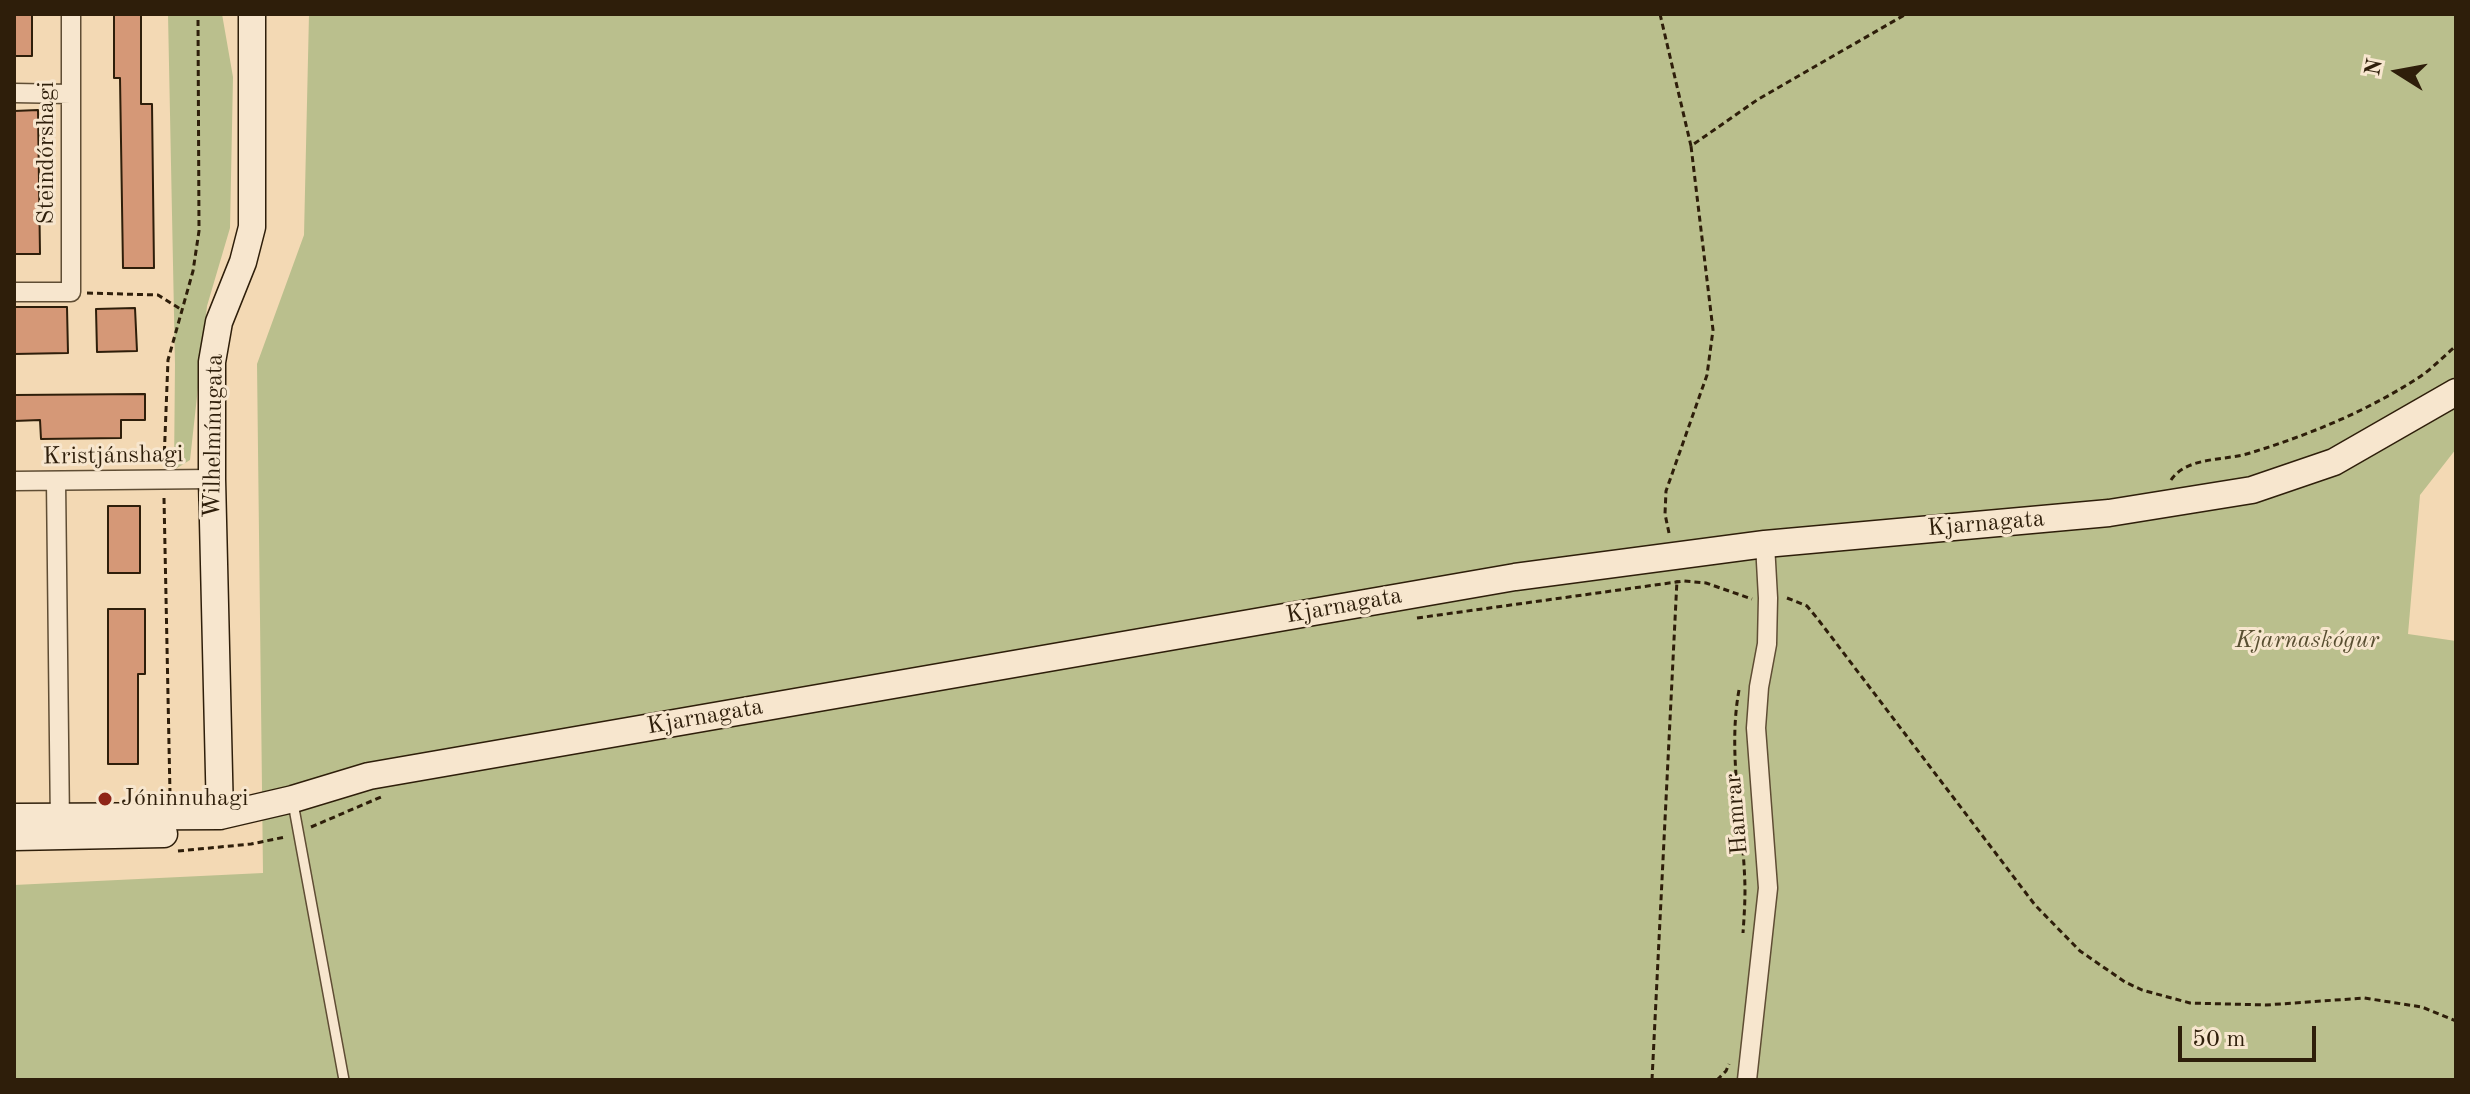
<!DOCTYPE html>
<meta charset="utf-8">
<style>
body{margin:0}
#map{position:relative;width:2470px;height:1094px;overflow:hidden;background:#f3d9b4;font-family:"Old Standard TT",serif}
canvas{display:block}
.frame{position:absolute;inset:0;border:16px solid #2e1e0a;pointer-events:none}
.north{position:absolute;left:2358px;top:32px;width:80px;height:80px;-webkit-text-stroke:6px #f7e6ce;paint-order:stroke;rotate:281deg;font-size:22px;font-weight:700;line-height:32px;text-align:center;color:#2e1e0a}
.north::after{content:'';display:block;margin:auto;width:28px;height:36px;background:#2e1e0a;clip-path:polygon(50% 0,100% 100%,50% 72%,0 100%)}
.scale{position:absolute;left:2178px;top:1026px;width:138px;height:36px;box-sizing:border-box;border:4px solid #2e1e0a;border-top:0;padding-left:10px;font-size:24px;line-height:28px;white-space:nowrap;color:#2e1e0a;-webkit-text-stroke:6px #f7e6ce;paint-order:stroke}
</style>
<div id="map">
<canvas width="2470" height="1094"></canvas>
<div class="frame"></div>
<div class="north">N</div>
<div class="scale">50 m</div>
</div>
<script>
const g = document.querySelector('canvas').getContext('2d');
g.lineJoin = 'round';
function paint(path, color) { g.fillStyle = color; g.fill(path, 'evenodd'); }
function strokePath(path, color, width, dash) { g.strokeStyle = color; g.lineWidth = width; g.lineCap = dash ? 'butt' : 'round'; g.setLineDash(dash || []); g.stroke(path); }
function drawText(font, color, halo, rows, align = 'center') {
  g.font = font + ' "Old Standard TT",serif'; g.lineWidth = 6; g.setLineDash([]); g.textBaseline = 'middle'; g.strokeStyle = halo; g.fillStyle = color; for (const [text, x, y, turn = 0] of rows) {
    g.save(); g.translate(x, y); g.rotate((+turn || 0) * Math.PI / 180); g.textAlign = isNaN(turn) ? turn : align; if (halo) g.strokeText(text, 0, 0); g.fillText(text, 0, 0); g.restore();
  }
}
paint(new Path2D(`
 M168 14H222L233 77 230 228 207 306 190 460 174 470 175 364Z
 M309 14H2456V449L2420 495 2408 634 2456 641V1080H14V885L263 873 257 364 304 235Z`), '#babf8d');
const building = new Path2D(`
 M14 14H32V56H14Z
 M114 14H141V104H152L154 268H123L120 78H114Z
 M38 110 40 254H14V111Z
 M14 307H67L68 353 14 354Z
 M135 308 137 351 97 352 96 309Z
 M145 394V420H121V438L41 439 40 420 14 421V395Z
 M108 506H140V573H108Z
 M108 609H145V674H138V764H108Z`);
paint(building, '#d59877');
strokePath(building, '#2e1e0a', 2);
const lane = new Path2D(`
 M293 803 344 1080`);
const street = new Path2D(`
 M14 93 71 94
 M14 292H71V14
 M14 481 212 479
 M56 481 60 826
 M1747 1080 1768 888 1756 728 1759 687 1767 644 1768 598 1765 544`);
const secondary = new Path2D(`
 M220 816 212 479V362L219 322 243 262 252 227V14
 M14 817 220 816 293 799 369 776 1515 577 1765 544 2109 513 2252 490 2334 462 2456 392
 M14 837 164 834`);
strokePath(lane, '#5f4d34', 12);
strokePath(street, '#5f4d34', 21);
strokePath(secondary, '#2e1e0a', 29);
strokePath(new Path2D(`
 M1660 14 1691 146
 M87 293 158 295 182 310
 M164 462 168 360 193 271 199 231 198 14
 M2171 480C2187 456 2226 461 2250 453 2309 435 2367 411 2418 378 2432 369 2444 356 2456 346
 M164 498 170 794
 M1669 533 1665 514 1666 491 1707 375 1713 330 1691 146 1757 100 1906 14
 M1787 598 1807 606 1817 618 2035 905 2080 951 2125 982 2142 990 2190 1003 2266 1005 2364 998 2422 1007 2456 1021
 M1417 618 1684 581 1706 583 1752 599
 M1739 690C1727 756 1744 823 1745 889 1745 904 1744 919 1743 933
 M311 827 381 797
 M178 851 251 844 285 837
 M1652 1080 1677 580
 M1717 1080 1726 1071 1729 1064`), '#2e1e0a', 3, [6, 4]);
strokePath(lane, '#f7e6ce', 9);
strokePath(street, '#f7e6ce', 18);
strokePath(secondary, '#f7e6ce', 26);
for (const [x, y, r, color] of [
 [105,799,8,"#8f2418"]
]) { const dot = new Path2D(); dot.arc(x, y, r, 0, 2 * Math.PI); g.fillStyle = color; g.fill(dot); strokePath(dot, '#f7e6ce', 3); }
drawText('24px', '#2e1e0a', '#f7e6ce', [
 ["Steindórshagi",47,153,-90],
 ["Wilhelmínugata",214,436,-89],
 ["Kristjánshagi",113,456,-1],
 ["Kjarnagata",1986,524,-5],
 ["Kjarnagata",1344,606,-10],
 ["Kjarnagata",705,717,-10],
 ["Hamrar",1737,814,-95]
]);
drawText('italic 24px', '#584e31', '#f7e6ce', [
 ["Kjarnaskógur",2307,641]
]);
drawText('24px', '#2e1e0a', '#f7e6ce', [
 ["Jóninnuhagi",121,799]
], 'left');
</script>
